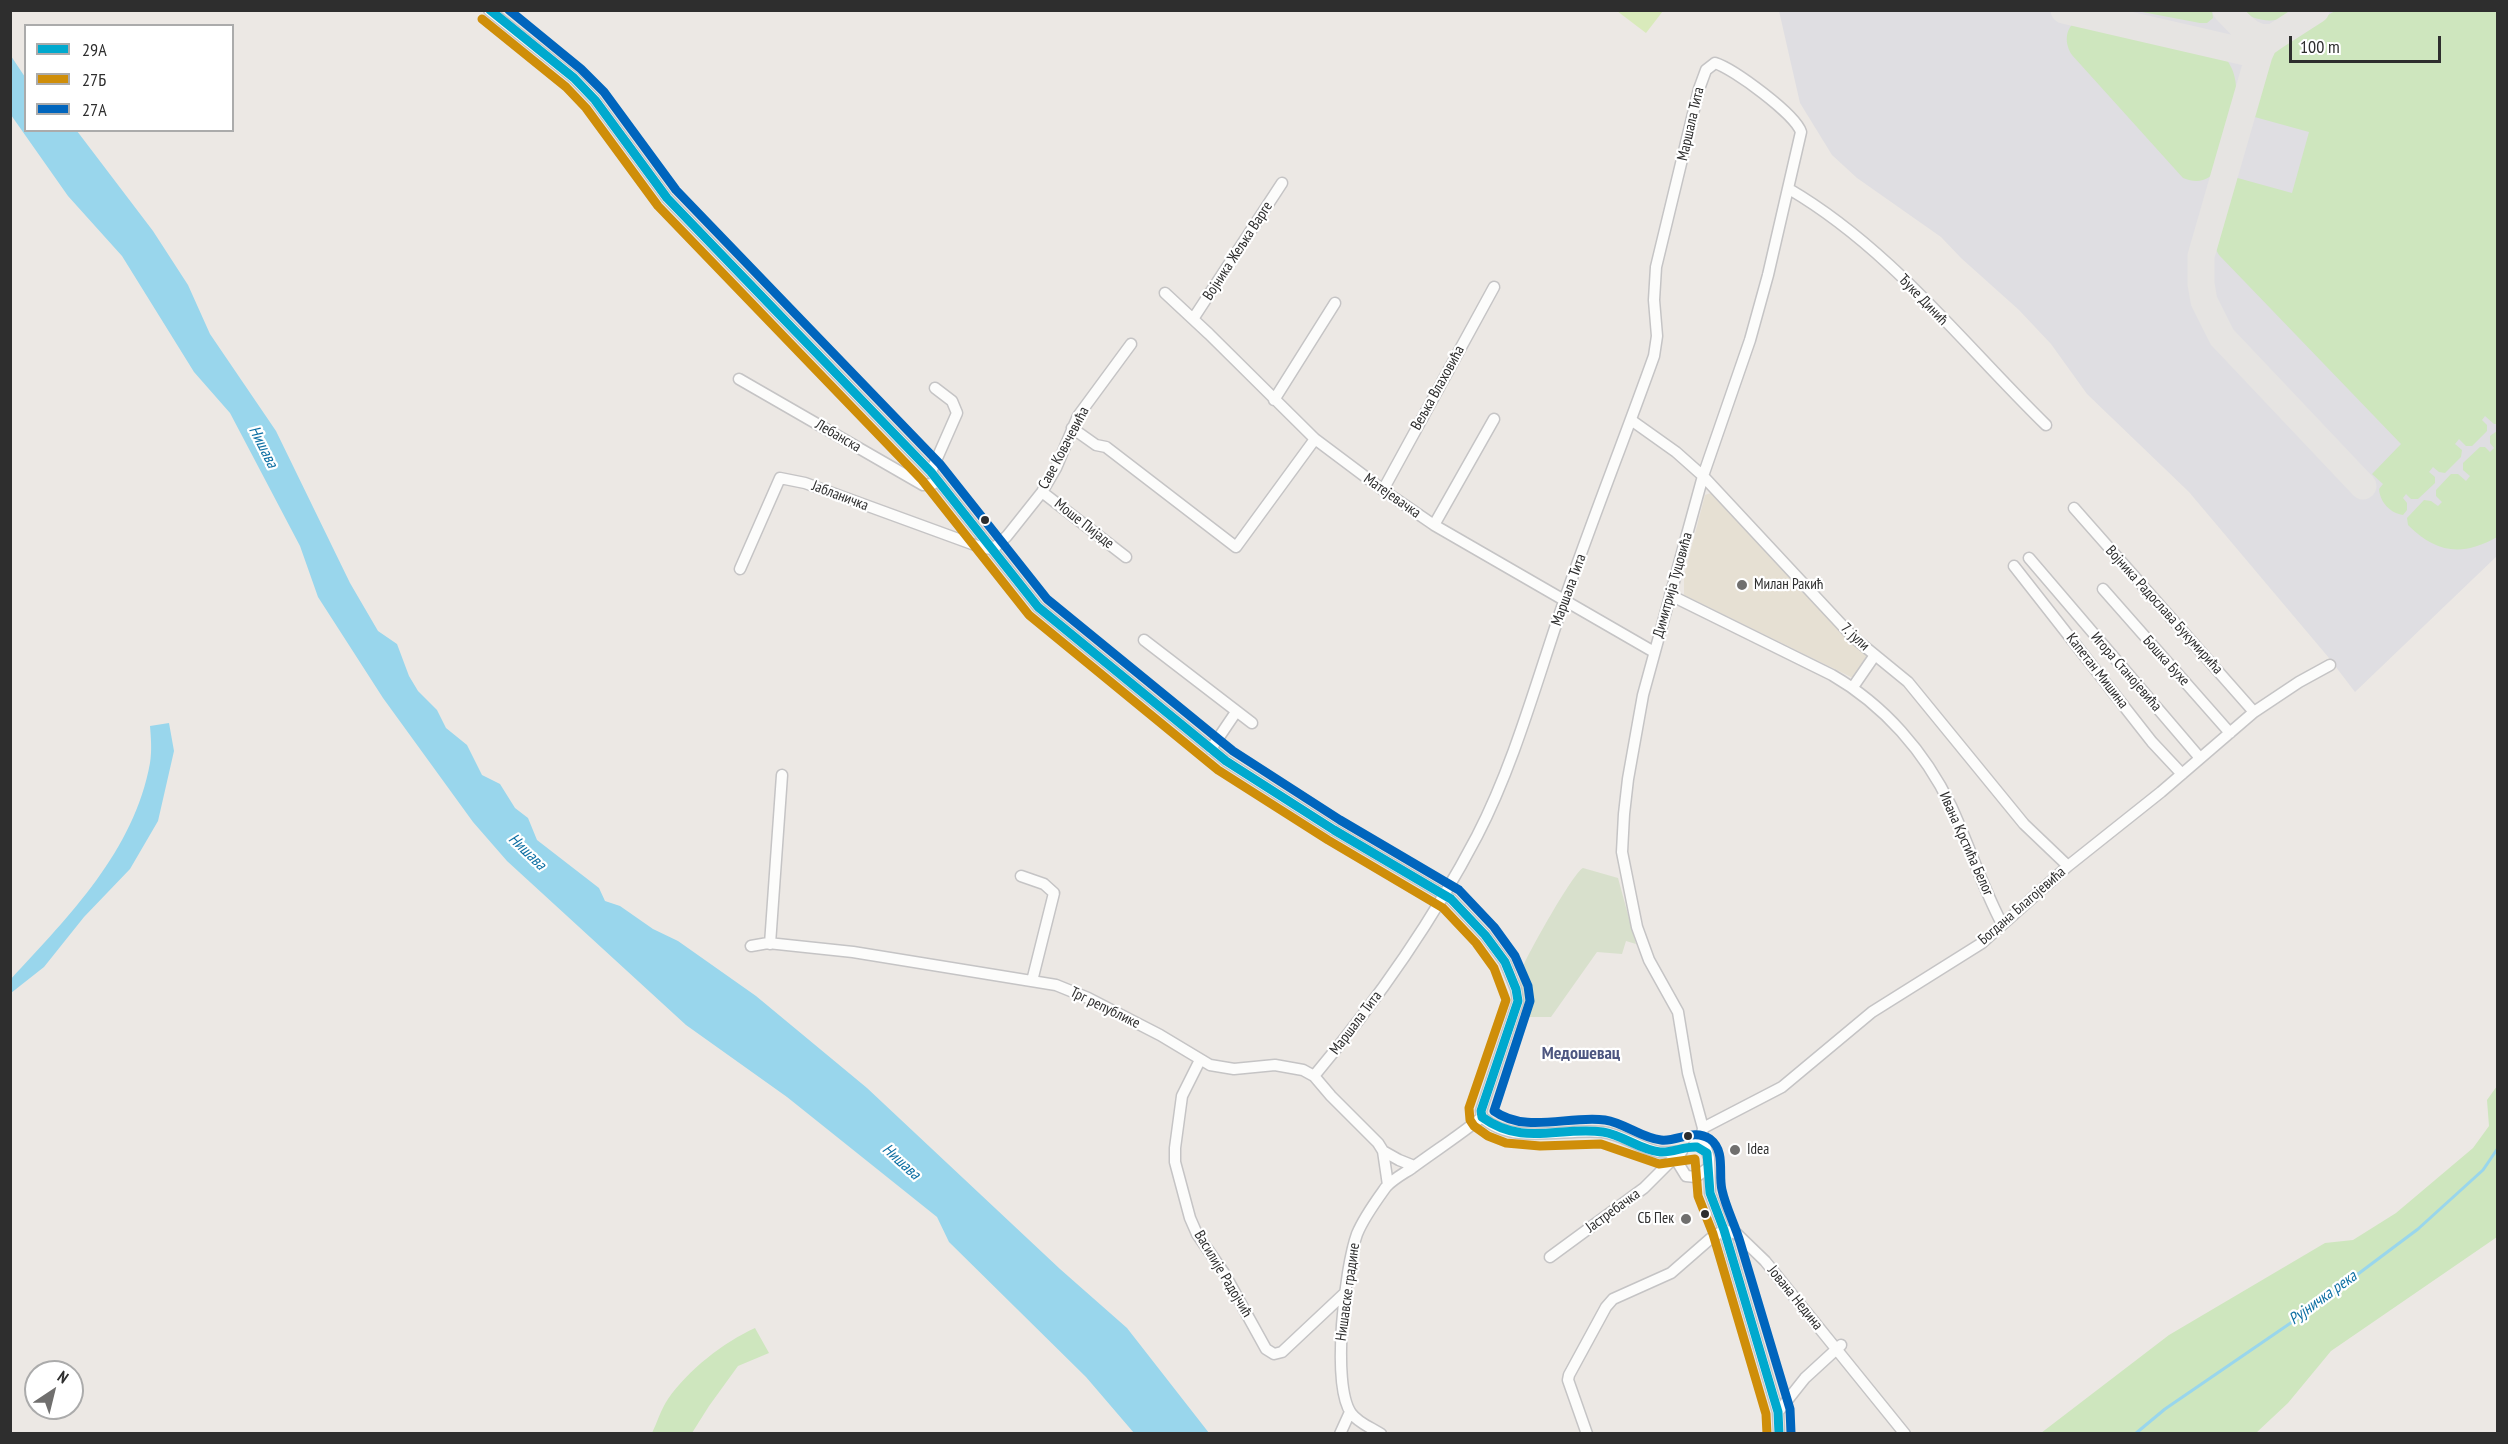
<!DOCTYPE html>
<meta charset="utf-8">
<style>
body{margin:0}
#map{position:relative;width:2508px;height:1444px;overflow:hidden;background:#ece8e4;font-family:"PT Sans Narrow",sans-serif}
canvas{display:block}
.frame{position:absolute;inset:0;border:12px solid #2e2e2e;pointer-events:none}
.legend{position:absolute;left:24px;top:24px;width:210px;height:108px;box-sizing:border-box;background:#fff;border:2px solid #ababab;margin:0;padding:8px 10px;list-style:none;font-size:18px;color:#2e2e2e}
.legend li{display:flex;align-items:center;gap:12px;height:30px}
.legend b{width:30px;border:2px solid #ababab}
.north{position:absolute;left:24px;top:1360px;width:60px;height:60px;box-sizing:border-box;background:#fff;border:2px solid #ababab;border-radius:50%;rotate:35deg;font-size:16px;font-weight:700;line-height:24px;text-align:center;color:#2e2e2e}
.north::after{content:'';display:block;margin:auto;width:21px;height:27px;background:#706f6e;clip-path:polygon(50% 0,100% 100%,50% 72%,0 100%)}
.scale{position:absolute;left:2289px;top:36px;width:152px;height:27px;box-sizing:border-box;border:3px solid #2e2e2e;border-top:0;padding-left:8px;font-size:18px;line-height:21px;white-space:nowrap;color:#2e2e2e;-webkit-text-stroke:4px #fff;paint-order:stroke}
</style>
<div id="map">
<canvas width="2508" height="1444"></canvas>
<div class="frame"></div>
<ul class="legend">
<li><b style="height:8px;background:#00a9ce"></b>29А</li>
<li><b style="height:8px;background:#cf8e09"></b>27Б</li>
<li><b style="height:8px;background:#0065bd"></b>27А</li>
</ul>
<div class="north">N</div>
<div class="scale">100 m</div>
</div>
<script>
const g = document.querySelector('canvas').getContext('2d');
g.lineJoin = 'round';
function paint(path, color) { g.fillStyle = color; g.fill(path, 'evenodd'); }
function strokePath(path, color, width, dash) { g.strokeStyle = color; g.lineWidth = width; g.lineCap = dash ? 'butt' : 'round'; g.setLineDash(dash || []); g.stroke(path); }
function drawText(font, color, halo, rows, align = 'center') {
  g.font = font + ' "PT Sans Narrow",sans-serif'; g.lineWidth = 4.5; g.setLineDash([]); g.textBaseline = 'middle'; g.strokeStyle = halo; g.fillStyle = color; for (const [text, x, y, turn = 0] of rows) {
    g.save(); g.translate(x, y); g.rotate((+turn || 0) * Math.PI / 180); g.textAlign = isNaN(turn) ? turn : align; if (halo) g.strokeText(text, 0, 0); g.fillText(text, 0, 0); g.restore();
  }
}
paint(new Path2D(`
 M1711 493 1868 657 1853 678 1684 595V576L1705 495Z`), '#e6e0d3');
paint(new Path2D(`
 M1779 11H2497V556L2355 692 2329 658 2189 492 2087 394 2051 344 2019 310 1961 258 1941 237 1857 178 1832 155 1800 103Z`), '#dfdee2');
paint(new Path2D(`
 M2137 11H2212L2213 18 2207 23H2200Z
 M2239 11H2300C2277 24 2261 23 2239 11Z
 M2335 11H2497V424H2494L2485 416 2482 420 2487 425V431L2472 446H2466L2459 439 2455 444 2462 450 2461 457 2445 473 2439 472 2433 467 2429 472 2435 477V483L2418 499H2411L2406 494 2403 498 2407 503V510L2403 515C2390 513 2380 502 2379 489L2383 484 2372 474 2401 444 2219 255 2215 248 2234 177 2292 193 2309 132 2251 116C2255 101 2258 85 2264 70 2275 41 2310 26 2335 11Z
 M2084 19 2213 47C2256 76 2228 127 2218 167 2210 181 2198 184 2183 178L2072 55C2063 42 2065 22 2084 19Z
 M2497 431V537C2462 557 2436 553 2408 525L2407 518 2424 500 2431 501 2438 506 2442 502 2436 496V490L2451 474H2458L2466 481 2470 476 2463 470V463L2480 447H2485L2490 452 2494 448 2490 443V436Z
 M2497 1086V1237L2331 1351 2288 1403 2256 1433H2041L2169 1335 2325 1243 2353 1240 2396 1213 2473 1148 2489 1126 2487 1100Z
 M755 1328 769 1353 738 1366 709 1406 692 1433H652C657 1423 661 1409 668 1399 688 1370 724 1342 755 1328Z`), '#cee6be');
paint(new Path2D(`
 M1583 868 1618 878 1636 944 1626 941 1622 954 1597 952 1551 1017H1521C1521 1005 1517 981 1521 971 1526 957 1574 871 1583 868Z`), '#d8e0cc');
paint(new Path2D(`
 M1617 11H1663L1646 33Z`), '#d9eabb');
paint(new Path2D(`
 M11 56 25 77 26 130 77 131 153 231 188 285 210 334 276 431 350 583 378 631 397 644 409 676 418 691 437 710 446 728 467 745 482 775 500 784 515 808 528 818 537 840 599 888 605 901 620 906 653 929 678 941 756 996 867 1088 1060 1269 1127 1328 1209 1433H1134L1086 1377 949 1242 937 1217 787 1097 686 1025 507 861 473 822 383 698 318 597 300 546 230 413 194 372 122 256 68 196 11 115Z
 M169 723 174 751 158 821 130 869 84 917 44 967 11 993V979C69 916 134 851 150 763 152 751 151 738 150 726Z`), '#99d6ec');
strokePath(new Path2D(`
 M2135 1434 2165 1409 2314 1307 2418 1229 2483 1170 2498 1148`), '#99d6ec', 3);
strokePath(new Path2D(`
 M2064 10 2259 55 2264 44 2274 37
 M2226 10C2241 25 2251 41 2274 37L2316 10
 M2248 33 2254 41 2259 55 2201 256V284L2204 301 2222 337 2363 486`), '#e6e4e2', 27);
const minor = new Path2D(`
 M489 10 574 78 595 100 667 198 931 472 1038 607 1226 761 1334 830 1451 899 1485 935 1505 962 1516 989 1518 1001 1481 1111 1482 1117
 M1789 189C1890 248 1963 344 2046 425
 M1165 293 1209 334 1315 439 1383 490 1434 525 1654 652
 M1193 319 1282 183
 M739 379 923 485 933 484 937 480
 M1274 400 1335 303
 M1631 420 1676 452 1703 476 1853 637 1908 682 2024 824 2068 866
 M1072 428 1096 445 1106 447 1236 547 1315 439
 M931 472 957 413 952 401 935 388
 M1383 490 1494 287
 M1042 492 1126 557
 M2074 508 2254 712
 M1434 525 1494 419
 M993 549 1007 536 1042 492 1056 468 1078 416 1131 344
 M2029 558 2200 758
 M2014 566 2152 742 2182 774
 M740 569 780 478 805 483 983 548 993 549
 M2103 589 2230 733
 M1670 595 1832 675C1884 705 1925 752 1951 806 1969 845 1982 886 2002 924
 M1144 640 1252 723
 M1853 687 1875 655
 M1211 749 1236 712
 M1021 876 1044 884 1054 893 1032 981
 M770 944 782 775
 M751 946 768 943 853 952 1056 985 1088 998 1160 1035 1210 1065 1234 1069 1275 1065 1303 1070 1314 1076 1331 1096 1378 1143 1383 1151 1388 1185
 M1200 1060 1182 1096 1175 1148V1162L1190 1218 1197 1234 1224 1273 1266 1349 1274 1354 1282 1352 1347 1291
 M1314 1076C1376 1002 1432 922 1477 836 1514 764 1536 683 1562 607 1591 523 1624 440 1654 356L1657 336 1654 300 1656 267 1699 89 1706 70 1715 63C1734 69 1795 114 1801 132L1768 275 1750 340 1703 476 1643 695 1628 779 1624 814 1622 852 1637 927 1649 960 1678 1012 1688 1073 1703 1128 1702 1135 1694 1145
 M1482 1117C1513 1146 1564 1128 1602 1132 1622 1134 1639 1148 1659 1152 1666 1153 1674 1152 1682 1151
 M1703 1128 1782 1087 1872 1012 1982 943 2068 866 2161 792 2254 712 2299 682 2330 665
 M1702 1135 1709 1158 1710 1193 1724 1230 1778 1412 1779 1434
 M1383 1151 1399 1160 1414 1166
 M1681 1152 1678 1163 1686 1176 1696 1177 1708 1168
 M1550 1257 1644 1188 1671 1161
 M1778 1412 1805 1378 1841 1345
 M1340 1434 1350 1412
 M1381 1434C1372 1428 1358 1423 1351 1413 1331 1384 1345 1267 1357 1234 1364 1217 1376 1201 1386 1187 1393 1179 1403 1174 1412 1168 1435 1151 1460 1135 1482 1117
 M1587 1434 1568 1380 1569 1375 1606 1307 1613 1299 1671 1273 1710 1239 1724 1230 1737 1234 1765 1261 1905 1434`);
strokePath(minor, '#c5c4c5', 13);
strokePath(minor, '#fcfcfb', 10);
strokePath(new Path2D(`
 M490 10 574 78 595 100 667 198 931 472 1038 607 1226 761 1334 830 1451 899 1485 935 1505 962 1516 989 1518 1001 1481 1111 1482 1117C1523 1147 1559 1126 1603 1132 1623 1135 1640 1150 1660 1152 1673 1153 1684 1146 1697 1147L1707 1153 1710 1193 1724 1230 1778 1412 1779 1434`), '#00a9ce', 9);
strokePath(new Path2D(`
 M482 19 566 87 586 108 658 206 922 480 1029 615 1218 770 1328 840 1443 908 1476 943 1494 968 1506 1000 1469 1108 1470 1120 1474 1126 1488 1136 1506 1143 1540 1146 1601 1144 1659 1164 1695 1159 1698 1196 1713 1234 1766 1414 1767 1434`), '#cf8e09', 9);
strokePath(new Path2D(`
 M509 10 581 69 604 92 676 190 940 464 1047 599 1233 751 1340 820 1459 890 1494 927 1515 956 1528 986 1530 1001 1494 1111C1526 1134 1569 1115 1605 1120 1625 1123 1641 1138 1661 1140 1678 1142 1693 1128 1710 1139 1726 1151 1718 1174 1722 1190 1726 1208 1735 1225 1740 1242 1757 1298 1773 1353 1790 1409L1791 1433`), '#0065bd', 9);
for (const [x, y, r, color] of [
 [985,520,5,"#2e2e2e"],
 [1742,585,6,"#706f6e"],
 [1688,1136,5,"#2e2e2e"],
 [1735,1150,6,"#706f6e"],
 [1705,1214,5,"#2e2e2e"],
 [1686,1219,6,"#706f6e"]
]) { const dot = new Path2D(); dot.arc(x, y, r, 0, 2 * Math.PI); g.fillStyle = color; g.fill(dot); strokePath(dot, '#fff', 2); }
drawText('15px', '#2e2e2e', '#fff', [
 ["Маршала Тита",1691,124,-77],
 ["Војника Жељка Варге",1238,251,-57],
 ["Ђуке Динић",1923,300,46],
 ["Вељка Влаховића",1438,388,-61],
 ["Лебанска",838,436,30],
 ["Саве Ковачевића",1064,448,-62],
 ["Јабланичка",840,496,21],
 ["Матејевачка",1392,496,35],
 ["Моше Пијаде",1084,524,38],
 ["Димитрија Туцовића",1673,585,-74],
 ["Маршала Тита",1569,590,-70],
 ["Војника Радослава Букумирића",2164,610,48],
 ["7. јули",1855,637,43],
 ["Бошка Бухе",2166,661,48],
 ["Капетан Мишина",2097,671,52],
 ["Игора Станојевића",2126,672,49],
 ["Ивана Крстића Белог",1966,844,66],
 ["Богдана Благојевића",2022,906,-41],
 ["Трг републике",1105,1008,26],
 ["Маршала Тита",1356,1023,-53],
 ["Јастребачка",1613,1211,-36],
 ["Василије Радојчић",1223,1274,59],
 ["Нишавске градине",1348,1292,-82],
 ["Јована Недина",1795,1298,51]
]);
drawText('15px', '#2e2e2e', '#fff', [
 ["Милан Ракић",1754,585],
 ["Idea",1747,1150],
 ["СБ Пек",1674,1219,"right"]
], 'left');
drawText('italic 16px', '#0d6fa3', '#fff', [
 ["Нишава",263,447,63],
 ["Нишава",527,852,44],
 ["Нишава",901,1162,42],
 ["Рујничка река",2323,1298,-36]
]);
drawText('bold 18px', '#4d5680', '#fff', [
 ["Медошевац",1581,1054]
]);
</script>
